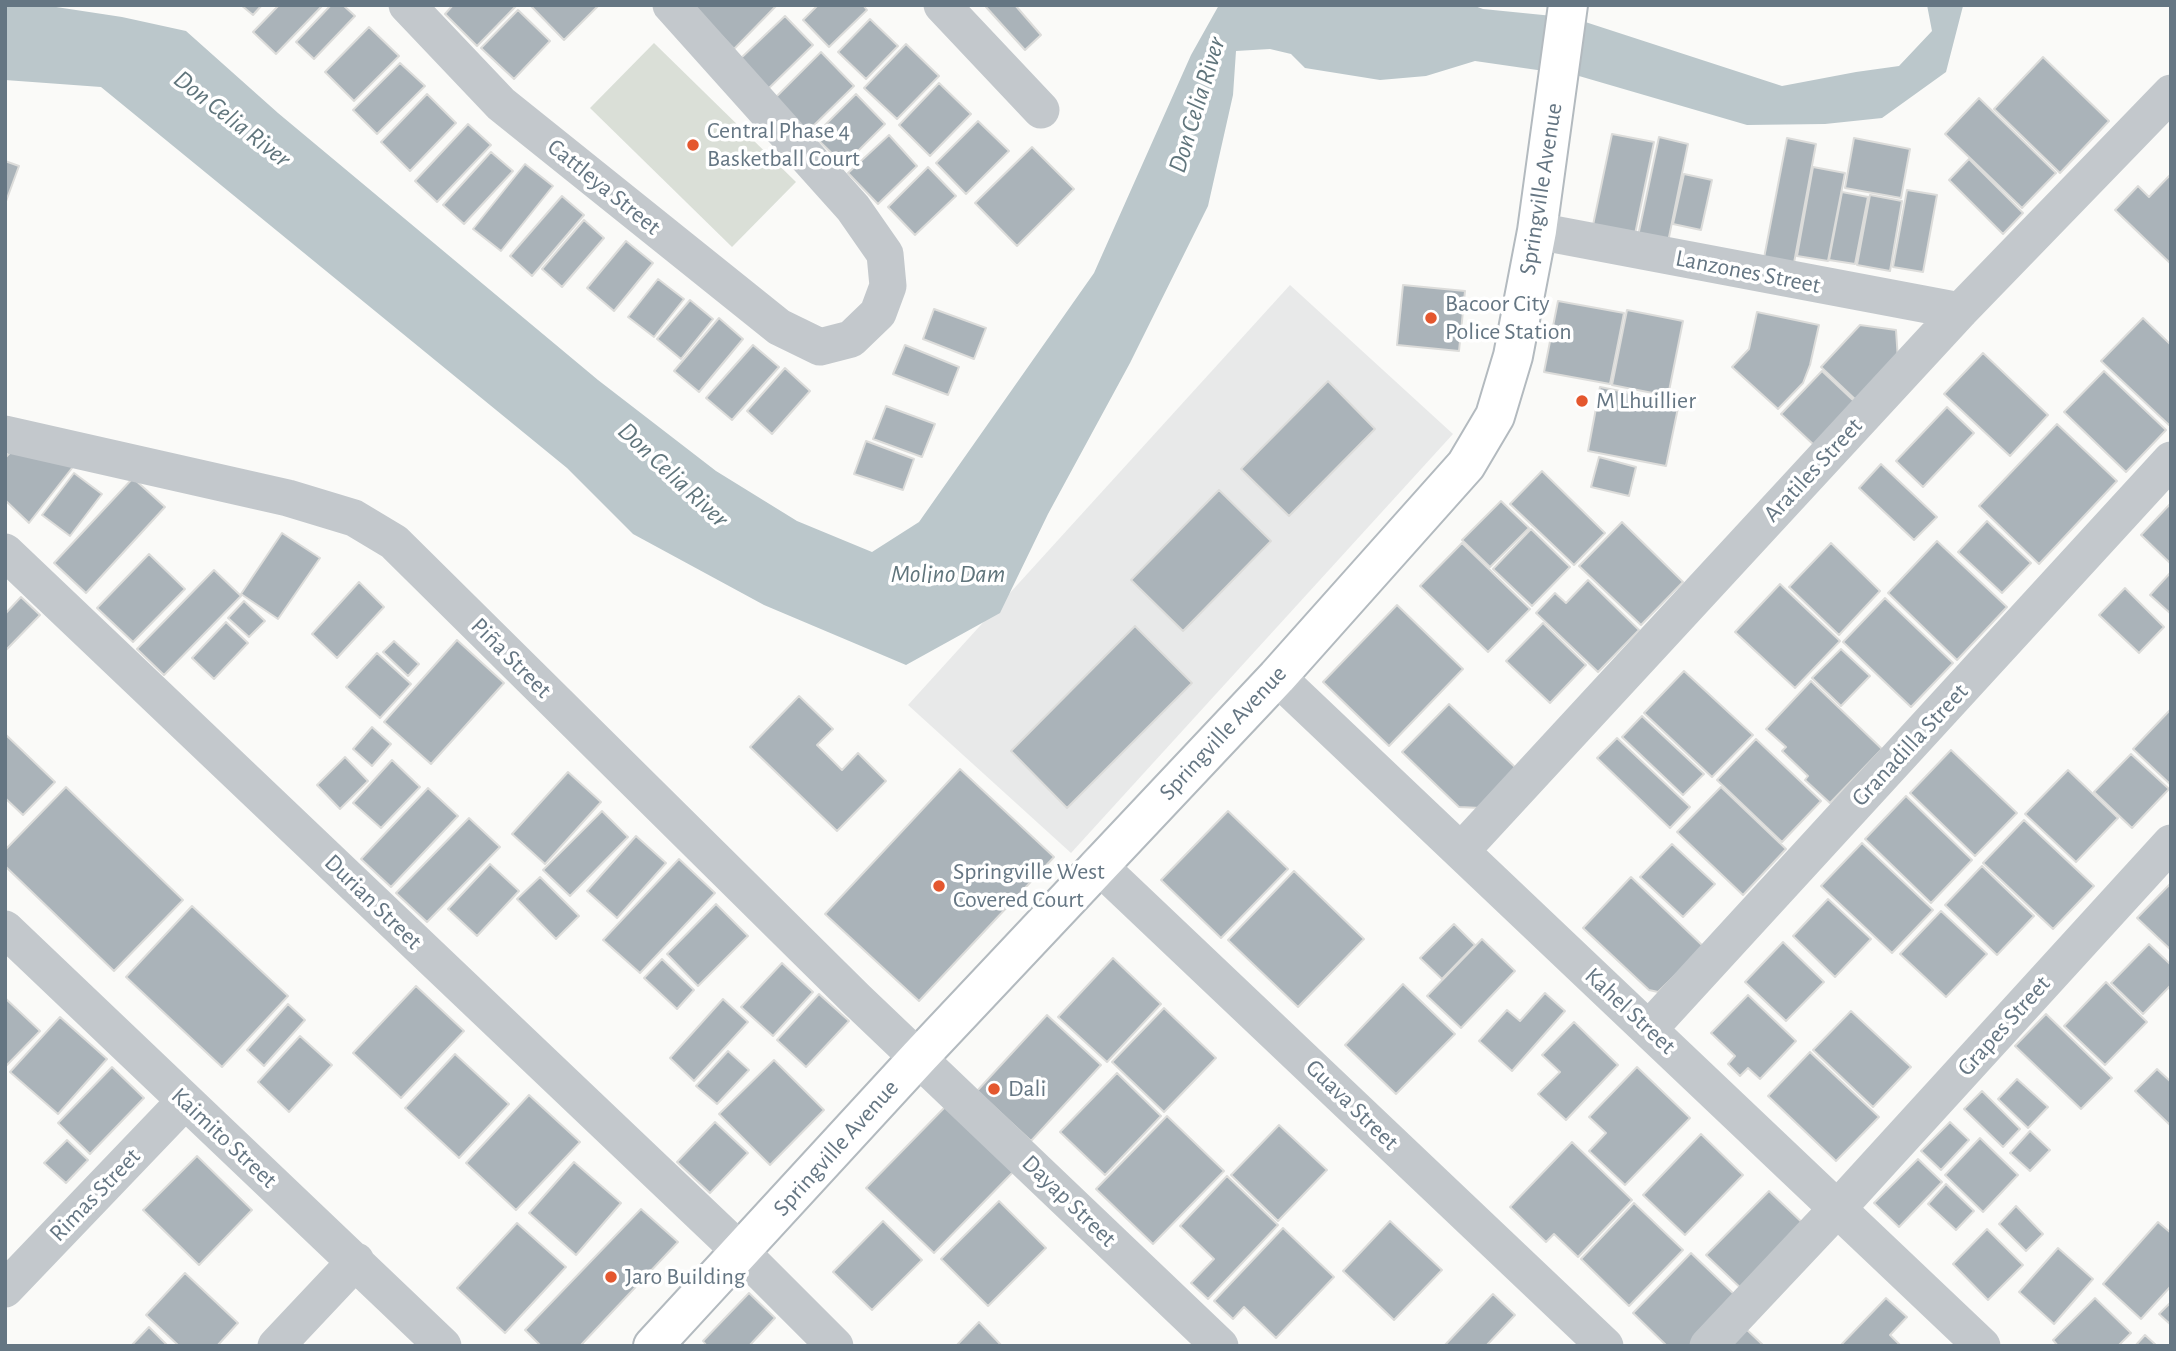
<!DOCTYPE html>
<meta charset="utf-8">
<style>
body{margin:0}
#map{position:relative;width:2176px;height:1351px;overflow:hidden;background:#fafaf8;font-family:"Alegreya Sans",sans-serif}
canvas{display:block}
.frame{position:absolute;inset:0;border:7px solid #657683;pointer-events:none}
</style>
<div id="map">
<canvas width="2176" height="1351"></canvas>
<div class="frame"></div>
</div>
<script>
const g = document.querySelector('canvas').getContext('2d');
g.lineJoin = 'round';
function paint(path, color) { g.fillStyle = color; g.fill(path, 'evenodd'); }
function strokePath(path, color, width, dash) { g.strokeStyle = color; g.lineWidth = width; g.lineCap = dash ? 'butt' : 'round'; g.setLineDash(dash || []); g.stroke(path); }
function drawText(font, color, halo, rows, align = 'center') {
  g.font = font + ' "Alegreya Sans",sans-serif'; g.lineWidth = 7; g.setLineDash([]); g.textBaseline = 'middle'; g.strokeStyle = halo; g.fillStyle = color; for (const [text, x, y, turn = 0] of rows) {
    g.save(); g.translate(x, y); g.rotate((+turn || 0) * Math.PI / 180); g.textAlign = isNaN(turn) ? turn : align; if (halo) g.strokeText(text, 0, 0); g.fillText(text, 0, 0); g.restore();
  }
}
paint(new Path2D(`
 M1290 285 1453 434 1071 853 908 705Z`), '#e8e9e9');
paint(new Path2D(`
 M654 43 796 182 732 247 590 108Z`), '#dadfd7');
paint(new Path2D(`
 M5 5H43L122 17 186 31 278 113 598 380 716 471 797 521 872 552 919 522 1094 273 1191 55 1219 5H1472L1483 9 1573 18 1782 86 1856 72 1899 66 1932 31 1927 5 1963 6 1946 72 1882 118 1825 124 1747 125 1579 76 1475 61 1426 76 1380 80 1305 68 1291 54 1270 49 1236 51 1233 95 1208 206 1130 363 1048 514 1000 613 906 665 764 605 633 534 567 468 101 87 5 80Z`), '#bbc7cb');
const building = new Path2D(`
 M241 5H262L253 15Z
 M279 5H323L276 54 253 32Z
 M331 5H343L355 16 314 59 296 42Z
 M453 5H517L477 46 445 14Z
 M530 5H599L564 40Z
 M691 5H777L734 49Z
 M818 5H863L867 10 829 47 803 20Z
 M988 5H1015L1041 35 1025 50 986 7Z
 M518 10 550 41 514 79 481 48Z
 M785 16 813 45 768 89 740 59Z
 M870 19 898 46 866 79 838 52Z
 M369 27 399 56 354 101 325 72Z
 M906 44 939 76 897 119 864 88Z
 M821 52 854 86 806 133 774 99Z
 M2043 57 2109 121 2060 173 1994 109Z
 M400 63 425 86 377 134 353 110Z
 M939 83 971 114 930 156 899 125Z
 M427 94 456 123 410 171 381 142Z
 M856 94 885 124 844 165 814 136Z
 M1979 98 2056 173 2022 208 1945 134Z
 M978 121 1009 151 966 194 936 163Z
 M468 124 491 145 437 202 415 181Z
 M1612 134 1654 142 1634 239 1592 230Z
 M889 135 917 166 878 204 848 173Z
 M1659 137 1688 144 1668 242 1638 236Z
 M1787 138 1816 144 1794 263 1764 258Z
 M1854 138 1910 149 1901 198 1845 188Z
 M1032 147 1074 189 1017 246 975 203Z
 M491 152 513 171 464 224 443 205Z
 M1969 159 2023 213 2003 234 1949 180Z
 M5 161 19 166 5 204Z
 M525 164 553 186 501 251 473 229Z
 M928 167 956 196 915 235 888 207Z
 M1813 167 1845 173 1828 261 1797 256Z
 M1684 174 1712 180 1701 230 1673 224Z
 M2171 174V264L2115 210 2138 186 2149 197Z
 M1907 190 1937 195 1923 272 1893 267Z
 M1842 192 1868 197 1855 264 1829 260Z
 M1870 195 1902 201 1890 271 1857 265Z
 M562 196 584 215 532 276 510 256Z
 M584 220 604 238 562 287 542 269Z
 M626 241 653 263 614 311 587 288Z
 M658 279 684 299 654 337 628 317Z
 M1403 285 1465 291 1459 351 1397 345Z
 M690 300 713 319 681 359 657 339Z
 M1558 301 1624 313 1610 384 1544 372Z
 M934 309 986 328 974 359 923 339Z
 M1627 310 1683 321 1668 396 1612 385Z
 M1757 312 1819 325 1810 365 1803 383 1778 409 1732 367 1749 349Z
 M719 318 743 339 699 392 674 371Z
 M2143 318 2171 345V423L2169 425 2101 361Z
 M1860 325 1896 330 1898 360 1859 403 1821 367Z
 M753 345 779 367 732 420 706 398Z
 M905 345 959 367 948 395 893 374Z
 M1983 353 2048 415 2010 456 1944 394Z
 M785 368 810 391 772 434 747 411Z
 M1822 371 1855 402 1815 446 1781 414Z
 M2104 371 2166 430 2126 472 2064 412Z
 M1328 381 1375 429 1289 516 1241 469Z
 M1600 387 1679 403 1666 466 1588 451Z
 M886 406 935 424 922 457 873 439Z
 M1947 407 1974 433 1923 487 1896 461Z
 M2057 424 2117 481 2039 564 1979 506Z
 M22 440 76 463 29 523 5 500V458Z
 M866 441 914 459 903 490 854 474Z
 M1599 457 1636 467 1629 496 1591 487Z
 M1881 464 1937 517 1914 540 1859 488Z
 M1542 471 1605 533 1574 565 1510 504Z
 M74 473 102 494 70 536 42 515Z
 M133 478 165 507 86 593 54 563Z
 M1219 490 1271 541 1183 631 1131 580Z
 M1501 501 1529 528 1490 567 1462 540Z
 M2171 503V564L2141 535Z
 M1987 521 2031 563 2002 593 1958 552Z
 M1622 522 1683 582 1641 625 1579 566Z
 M1531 529 1570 567 1532 606 1493 569Z
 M282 533 320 558 278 619 241 594Z
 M1937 541 2007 607 1957 660 1888 593Z
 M1462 543 1530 609 1488 652 1420 586Z
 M1831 543 1880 591 1839 635 1789 587Z
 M149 554 185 589 133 642 97 608Z
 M214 570 241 596 164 675 137 649Z
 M2171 572V614L2150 595Z
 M1588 580 1639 630 1598 672 1536 613 1555 593 1566 603Z
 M359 582 384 607 337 658 312 634Z
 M1780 584 1840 641 1795 688 1735 632Z
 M2125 588 2164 627 2139 653 2099 615Z
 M21 597 40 615 5 651V614Z
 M1885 598 1953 663 1911 707 1843 642Z
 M244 601 265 621 249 637 228 618Z
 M1397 605 1463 669 1389 746 1323 682Z
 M226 622 248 643 214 679 192 658Z
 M1543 623 1586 665 1550 703 1506 661Z
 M1135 626 1192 683 1067 808 1011 751Z
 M457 640 504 683 431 764 384 722Z
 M394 641 419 664 408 676 383 652Z
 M1841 649 1870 676 1841 706 1812 678Z
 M377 653 411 684 380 718 346 687Z
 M1684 671 1753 735 1712 777 1644 713Z
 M1811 681 1882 749 1830 803 1805 780 1808 776 1782 751 1786 747 1766 729Z
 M799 696 833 729 817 745 842 770 858 753 886 781 837 831 750 747Z
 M1449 704 1518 770 1481 808 1459 807 1402 752Z
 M2171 709V785L2133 749Z
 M1642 716 1704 774 1683 795 1622 737Z
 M372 727 391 744 372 766 353 749Z
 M5 734 55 782 23 815 5 798Z
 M1617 738 1690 807 1670 828 1597 758Z
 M1756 739 1821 801 1782 842 1717 780Z
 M1951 750 2017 813 1975 856 1910 793Z
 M2131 754 2169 789 2132 828 2094 792Z
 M345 757 368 781 340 809 317 785Z
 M392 760 420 787 381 828 353 803Z
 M960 769 1054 857 919 1001 825 914Z
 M2068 770 2118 818 2076 862 2025 814Z
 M568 772 601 802 545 864 512 834Z
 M66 787 183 900 114 971 5 866V850Z
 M1721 787 1786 849 1743 895 1677 832Z
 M428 788 458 816 391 887 361 859Z
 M1906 796 1972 860 1931 903 1865 839Z
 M602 811 628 837 570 896 543 870Z
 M1228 811 1288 869 1221 938 1161 880Z
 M469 818 500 847 427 922 396 893Z
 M2024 820 2094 886 2053 929 1983 863Z
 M636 836 666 863 617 918 587 891Z
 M1862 843 1933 910 1892 953 1821 886Z
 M1672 844 1715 884 1683 917 1640 877Z
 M679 859 715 893 640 973 603 940Z
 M490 864 519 891 477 936 448 909Z
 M1982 866 2034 916 1997 955 1945 905Z
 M1294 871 1364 939 1298 1007 1228 940Z
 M540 877 579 916 556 939 517 899Z
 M1631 877 1704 947 1658 992 1649 990 1583 928Z
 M2171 883V950L2137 918Z
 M1828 899 1871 939 1835 977 1793 936Z
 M716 904 748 936 698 986 667 954Z
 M192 906 288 996 222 1067 126 977Z
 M1941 911 1987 954 1946 997 1900 954Z
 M1454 924 1475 945 1442 979 1420 958Z
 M1482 939 1515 971 1461 1028 1427 996Z
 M1783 942 1824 982 1786 1021 1745 982Z
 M2149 944 2171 965V985L2143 1014 2111 983Z
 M1113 958 1161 1004 1107 1062 1058 1017Z
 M662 959 694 990 677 1009 644 978Z
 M782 963 813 992 773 1036 741 1007Z
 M2106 982 2147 1022 2105 1065 2064 1026Z
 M1403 984 1455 1034 1396 1094 1345 1045Z
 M416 986 464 1031 401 1098 353 1053Z
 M1545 993 1565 1011 1512 1071 1479 1041 1507 1010 1520 1021Z
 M819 994 849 1021 806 1067 777 1040Z
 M1748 995 1796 1041 1760 1079 1748 1068 1740 1076 1728 1064 1735 1056 1711 1033Z
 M5 998 40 1031 5 1067Z
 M723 999 748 1022 694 1081 670 1058Z
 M288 1004 305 1020 264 1066 247 1050Z
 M1164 1008 1216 1058 1164 1112 1112 1062Z
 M1851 1011 1911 1067 1873 1107 1813 1050Z
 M2046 1014 2112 1078 2081 1109 2015 1046Z
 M1047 1015 1101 1065 1031 1141 977 1091Z
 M60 1017 107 1059 58 1114 10 1072Z
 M1574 1022 1618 1065 1566 1120 1538 1094 1560 1072 1542 1055Z
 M300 1036 332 1065 289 1112 258 1082Z
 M728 1051 749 1070 717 1104 696 1086Z
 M1810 1052 1879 1117 1836 1161 1768 1096Z
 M455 1054 509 1104 459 1158 405 1108Z
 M774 1060 824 1110 770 1165 719 1114Z
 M112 1067 144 1098 90 1154 58 1123Z
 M1637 1067 1690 1118 1625 1185 1589 1151 1606 1133 1589 1117Z
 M2157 1069 2171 1082V1126L2135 1091Z
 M1117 1073 1161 1116 1105 1175 1060 1132Z
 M2017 1079 2048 1107 2028 1128 1998 1099Z
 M1982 1091 2020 1129 2003 1147 1964 1109Z
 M529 1095 580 1142 516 1210 466 1163Z
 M946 1106 1014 1171 934 1253 866 1188Z
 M1167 1116 1224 1171 1153 1244 1096 1189Z
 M715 1122 748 1153 710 1193 677 1162Z
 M1950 1122 1969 1140 1941 1170 1921 1151Z
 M1279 1125 1327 1170 1278 1221 1231 1175Z
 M2030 1131 2050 1150 2030 1171 2010 1153Z
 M1701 1134 1743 1175 1685 1235 1643 1195Z
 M1980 1138 2018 1175 1983 1212 1945 1175Z
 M67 1140 88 1160 66 1183 44 1163Z
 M1572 1142 1632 1200 1578 1257 1554 1234 1546 1242 1510 1207Z
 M197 1156 252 1210 199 1265 143 1210Z
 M1918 1159 1942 1182 1899 1227 1874 1203Z
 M574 1162 621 1203 576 1255 529 1213Z
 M1227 1176 1278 1225 1208 1299 1191 1283 1214 1259 1180 1226Z
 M1946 1184 1974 1211 1956 1230 1928 1204Z
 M1769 1191 1809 1229 1747 1294 1706 1255Z
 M999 1201 1046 1248 988 1306 941 1259Z
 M1634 1203 1683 1250 1629 1306 1581 1259Z
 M2016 1206 2043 1234 2026 1251 1999 1224Z
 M641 1209 678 1242 580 1346H541L525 1330Z
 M883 1221 922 1260 872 1310 833 1272Z
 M1390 1221 1442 1270 1394 1320 1343 1271Z
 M2158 1222 2171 1233V1286L2141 1319 2103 1284Z
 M517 1223 566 1267 505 1333 457 1288Z
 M1283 1228 1334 1277 1276 1338 1244 1307 1233 1319 1214 1301Z
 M1987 1229 2023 1265 1988 1300 1953 1264Z
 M2058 1248 2093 1279 2054 1324 2019 1292Z
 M1691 1253 1738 1298 1692 1346H1667L1633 1313Z
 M185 1273 238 1323 217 1346H179L146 1315Z
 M749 1293 775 1318 749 1346H707L703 1341Z
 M1493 1294 1515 1315 1486 1346H1444Z
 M1886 1298 1907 1317 1890 1335 1901 1346H1840Z
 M2095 1298 2131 1333 2118 1346H2058L2053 1340Z
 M2171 1302V1325L2159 1314Z
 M979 1322 1002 1346H956Z
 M149 1327 168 1346H131Z
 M1745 1328 1764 1346H1728Z
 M2145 1335 2157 1346H2135Z`);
paint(building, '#aab3b9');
strokePath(building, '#dcdcda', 2);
const secondary = new Path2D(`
 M653 1346 919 1057 1277 677 1466 465 1495 416 1513 356 1537 231 1568 5`);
strokePath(secondary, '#b3babf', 42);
strokePath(new Path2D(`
 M407 5 501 104 779 327 820 347 851 339 878 313 888 286 885 254 853 208 671 5
 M942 5 1041 110
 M1537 231 1960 311
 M5 434 288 498 354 518 394 542 856 999 1220 1346
 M5 552 741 1252 835 1346
 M1277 677 1982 1346
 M1461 851 1960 311 2171 93
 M1098 865 1605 1346
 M5 929 443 1346
 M1649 1029 2171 460
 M5 1289 185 1101
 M276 1346 356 1261
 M1708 1346 1837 1209 2171 843`), '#c3c8cc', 37);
strokePath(secondary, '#fff', 38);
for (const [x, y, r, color] of [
 [693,145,7,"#e4572e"],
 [1431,318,7,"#e4572e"],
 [1582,401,7,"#e4572e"],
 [939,886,7,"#e4572e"],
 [994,1089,7,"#e4572e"],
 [611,1277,7,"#e4572e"]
]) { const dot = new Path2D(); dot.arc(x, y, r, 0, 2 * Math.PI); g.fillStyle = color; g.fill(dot); strokePath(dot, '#fff', 2.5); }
drawText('24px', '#657683', '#fff', [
 ["Central Phase 4",707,131],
 ["Basketball Court",707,159],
 ["Bacoor City",1445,304],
 ["Police Station",1445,332],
 ["M Lhuillier",1596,401],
 ["Springville West",953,872],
 ["Covered Court",953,900],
 ["Dali",1008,1089],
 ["Jaro Building",625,1277]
], 'left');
drawText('24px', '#657683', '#fff', [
 ["Cattleya Street",604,187,39],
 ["Springville Avenue",1541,189,-81],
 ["Lanzones Street",1748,272,11],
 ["Aratiles Street",1813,470,-47],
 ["Piña Street",511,658,45],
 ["Springville Avenue",1223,733,-47],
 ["Granadilla Street",1910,745,-47],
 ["Durian Street",373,902,44],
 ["Kahel Street",1630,1011,43],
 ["Grapes Street",2004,1026,-48],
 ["Guava Street",1352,1105,44],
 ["Kaimito Street",224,1138,43],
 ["Springville Avenue",836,1148,-48],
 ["Rimas Street",95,1195,-46],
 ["Dayap Street",1069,1201,44]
]);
drawText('italic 26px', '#60757c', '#fff', [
 ["Don Celia River",1197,105,-73],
 ["Don Celia River",232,119,38],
 ["Don Celia River",673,475,43],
 ["Molino Dam",948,574]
]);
</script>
